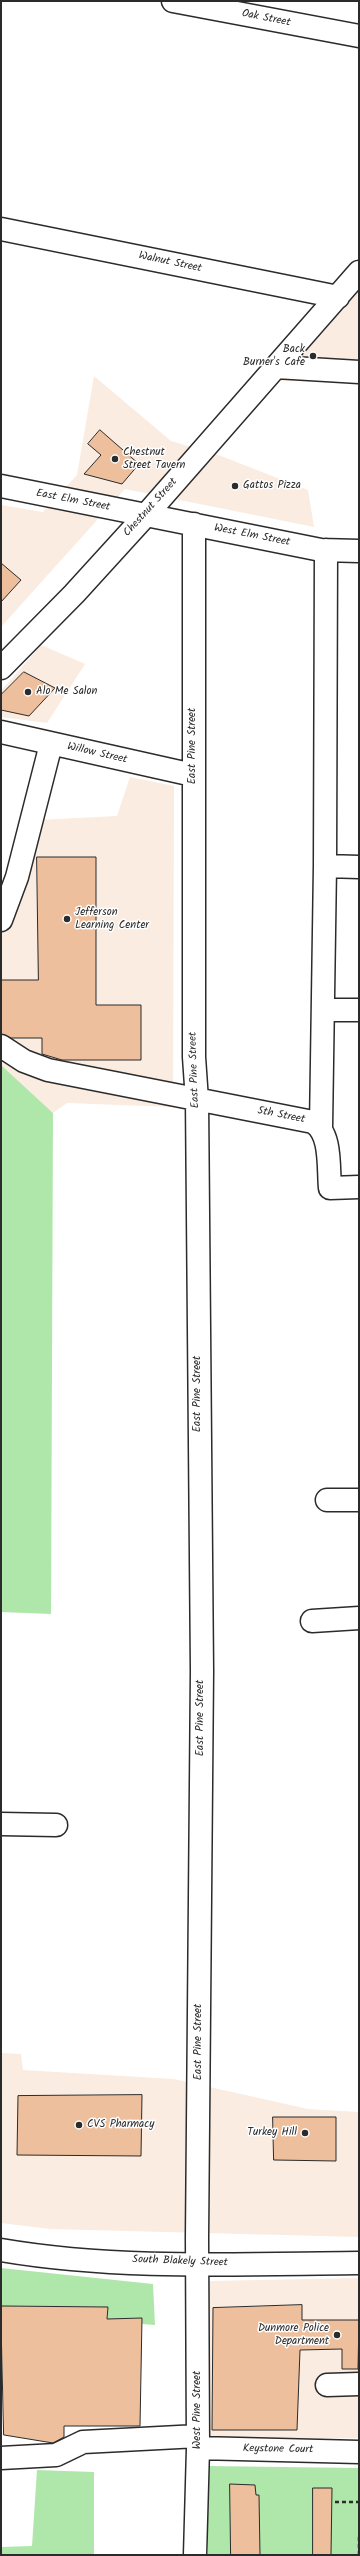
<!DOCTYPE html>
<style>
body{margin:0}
#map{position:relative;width:360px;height:2556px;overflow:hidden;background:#fff;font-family:Kalam,sans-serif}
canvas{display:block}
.frame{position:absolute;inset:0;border:2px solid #2b2b2b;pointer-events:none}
</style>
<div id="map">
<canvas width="360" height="2556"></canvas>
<div class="frame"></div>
</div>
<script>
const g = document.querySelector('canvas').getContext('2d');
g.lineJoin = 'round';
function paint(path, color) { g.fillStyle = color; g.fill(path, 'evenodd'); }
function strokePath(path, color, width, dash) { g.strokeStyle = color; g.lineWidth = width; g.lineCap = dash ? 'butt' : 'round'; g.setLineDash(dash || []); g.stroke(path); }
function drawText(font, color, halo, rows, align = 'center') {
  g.font = font + ' Kalam,sans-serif'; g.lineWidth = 3; g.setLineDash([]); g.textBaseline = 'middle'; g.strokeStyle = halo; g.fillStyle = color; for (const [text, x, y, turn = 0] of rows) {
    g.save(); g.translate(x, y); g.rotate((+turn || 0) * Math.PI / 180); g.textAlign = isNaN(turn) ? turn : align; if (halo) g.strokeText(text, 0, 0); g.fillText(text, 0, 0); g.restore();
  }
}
paint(new Path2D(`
 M356 286 359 288V382L281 381Z
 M94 376 171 441 216 454 308 490 314 527 125 489 1 627V505L43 512 77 475Z
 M41 645 85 664 47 723 1 717V691Z
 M130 777 174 786 173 1107 67 1103 53 1113 1 1065V890L13 888 18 821 117 816Z
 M1 2053 21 2054 23 2070 174 2079 308 2109 359 2112V2237L50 2229 1 2223Z
 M359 2278V2438L198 2441 209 2281Z`), '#faece1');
paint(new Path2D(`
 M1 1065 53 1113 51 1614 1 1612Z
 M1 2268 153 2284 155 2325 142 2324V2318L107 2319 108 2307 1 2306Z
 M208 2466 359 2468V2555H208Z
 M37 2470 94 2472V2555H1V2547L32 2546Z`), '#afe7aa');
const building = new Path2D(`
 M100 430 139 464 122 484 84 474 101 455 88 444Z
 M1 563 21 580 1 602Z
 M24 672 55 688 29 716 1 710V695Z
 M37 857H96V1005H141V1060H62L42 1054V1038H11L1 1034V980H38Z
 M142 2095 141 2156 17 2155 18 2096Z
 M273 2117H336V2161L274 2160Z
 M302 2305V2320H359L358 2369H342V2349L300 2350 297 2430H212L213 2308Z
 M1 2306 108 2307 107 2319 142 2318 140 2426H64V2437L53 2443 4 2435Z
 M230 2484 255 2485 256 2495H259L260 2555H231Z
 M313 2488H332L331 2555H313Z`);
paint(building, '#edbf9c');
strokePath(building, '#2b2b2b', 1);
const minor = new Path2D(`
 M173 1 359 36
 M1 229 338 297
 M276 367 359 372
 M1 486 321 550 359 551
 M194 524V1057L197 1100 202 1671 197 2237 198 2448 195 2555
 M1 668 74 594 146 515 359 272
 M1 732 193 775
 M325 866 359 867
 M1 920 17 877 51 744
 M323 1010H359
 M1 1046 24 1061 48 1070 313 1122C332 1134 328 1167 330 1188L359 1187
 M321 1127 325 866 326 550
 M327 1500H359
 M312 1621 359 1618
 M1 1824 56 1825
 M327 2385 359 2384
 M198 2448 359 2452
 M1 2458 56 2455 83 2442 198 2436`);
const major = new Path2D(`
 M1 2250C118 2270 241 2264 359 2263`);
strokePath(minor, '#2b2b2b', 25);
strokePath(major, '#2b2b2b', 25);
strokePath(new Path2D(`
 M335 2502H359
 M359 2555V2537`), '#2b2b2b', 2.5, [4, 3]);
strokePath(minor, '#fff', 22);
strokePath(major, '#fff', 22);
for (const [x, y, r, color] of [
 [313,356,4,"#2b2b2b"],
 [115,459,4,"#2b2b2b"],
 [235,486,4,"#2b2b2b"],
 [28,692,4,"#2b2b2b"],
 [67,919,4,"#2b2b2b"],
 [79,2125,4,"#2b2b2b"],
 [305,2133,4,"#2b2b2b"],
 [337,2335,4,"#2b2b2b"]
]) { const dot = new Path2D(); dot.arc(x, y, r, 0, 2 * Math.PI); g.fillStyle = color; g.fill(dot); strokePath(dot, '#fff', 1.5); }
drawText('11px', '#2b2b2b', '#fff', [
 ["Oak Street",266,19,11],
 ["Walnut Street",170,263,12],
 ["East Elm Street",73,501,11],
 ["Chestnut Street",151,508,-48],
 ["West Elm Street",252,536,11],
 ["East Pine Street",193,746,-90],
 ["Willow Street",97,754,13],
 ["East Pine Street",195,1070,-92],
 ["5th Street",281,1116,11],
 ["East Pine Street",198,1394,-90],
 ["East Pine Street",201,1718,-90],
 ["East Pine Street",199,2042,-90],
 ["South Blakely Street",180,2262,2],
 ["West Pine Street",198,2410,-90],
 ["Keystone Court",278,2450,1]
]);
drawText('11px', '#2b2b2b', '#fff', [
 ["Back",305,350,"right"],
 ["Burner's Cafe",305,363,"right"],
 ["Chestnut",123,453],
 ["Street Tavern",123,466],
 ["Gattos Pizza",243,486],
 ["Alo Me Salon",36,692],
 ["Jefferson",75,913],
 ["Learning Center",75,926],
 ["CVS Pharmacy",87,2125],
 ["Turkey Hill",297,2133,"right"],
 ["Dunmore Police",329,2329,"right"],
 ["Department",329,2342,"right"]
], 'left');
</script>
